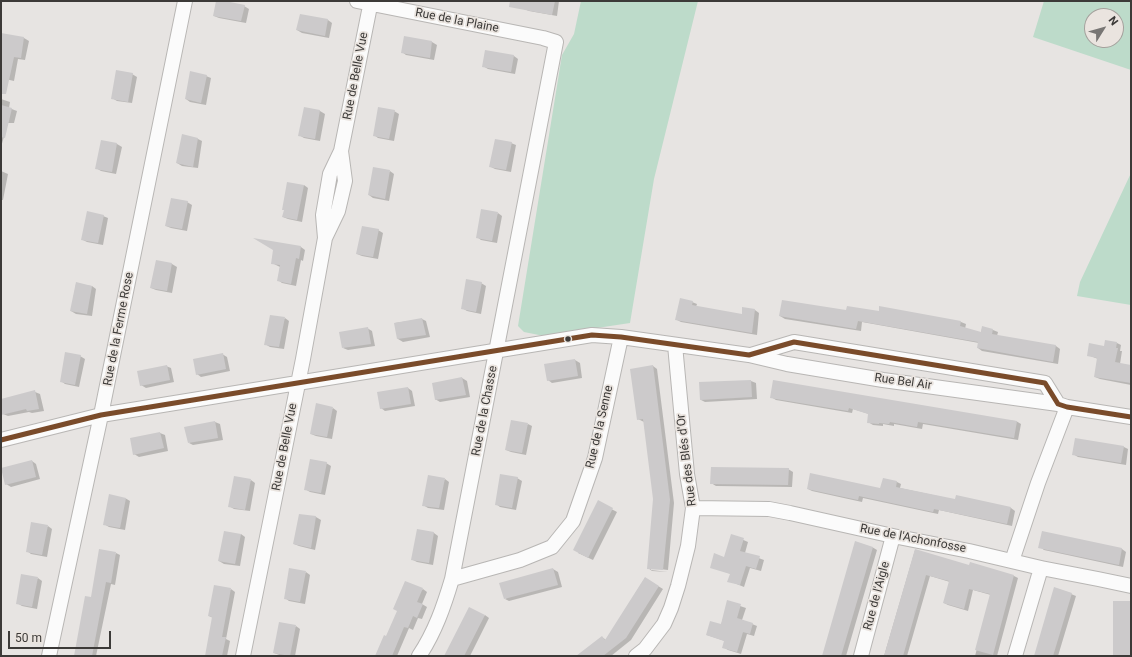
<!DOCTYPE html>
<meta charset="utf-8">
<style>
body{margin:0}
#map{position:relative;width:1132px;height:657px;overflow:hidden;background:#e7e4e2;font-family:Roboto,sans-serif}
canvas{display:block}
.frame{position:absolute;inset:0;border:2px solid #3c3a38;pointer-events:none}
.north{position:absolute;left:1084px;top:8px;width:40px;height:40px;box-sizing:border-box;background:#eae4df;border:1px solid #a4a09c;border-radius:50%;rotate:53deg;font-size:11px;font-weight:700;line-height:16px;text-align:center;color:#3c3a38}
.north::after{content:'';display:block;margin:auto;width:14px;height:18px;background:#787674;clip-path:polygon(50% 0,100% 100%,50% 72%,0 100%)}
.scale{position:absolute;left:8px;top:631px;width:103px;height:18px;box-sizing:border-box;border:2px solid #3c3a38;border-top:0;padding-left:5px;font-size:12px;line-height:14px;white-space:nowrap;color:#3c3a38;-webkit-text-stroke:3px #eae4df;paint-order:stroke}
</style>
<div id="map">
<canvas width="1132" height="657"></canvas>
<div class="frame"></div>
<div class="north">N</div>
<div class="scale">50 m</div>
</div>
<script>
const g = document.querySelector('canvas').getContext('2d');
g.lineJoin = 'round';
function paint(path, color) { g.fillStyle = color; g.fill(path, 'evenodd'); }
function strokePath(path, color, width, dash) { g.strokeStyle = color; g.lineWidth = width; g.lineCap = dash ? 'butt' : 'round'; g.setLineDash(dash || []); g.stroke(path); }
function drawText(font, color, halo, rows, align = 'center') {
  g.font = font + ' Roboto,sans-serif'; g.lineWidth = 3.5; g.setLineDash([]); g.textBaseline = 'middle'; g.strokeStyle = halo; g.fillStyle = color; for (const [text, x, y, turn = 0] of rows) {
    g.save(); g.translate(x, y); g.rotate((+turn || 0) * Math.PI / 180); g.textAlign = isNaN(turn) ? turn : align; if (halo) g.strokeText(text, 0, 0); g.fillText(text, 0, 0); g.restore();
  }
}
paint(new Path2D(`
 M581 1H698L654 179 630 323 544 336 524 332 518 326 562 55 574 34Z
 M1044 1H1131V70L1033 37ZM1092 16H1116V40H1092Z
 M1131 173V305L1077 296 1080 282Z`), '#bddbca');
paint(new Path2D(`
 M217 1 244 6 249 9 246 23 219 18 214 16Z
 M526 1H559L557 16 529 11 524 9Z
 M328 20 332 23 329 38 302 33 297 30Z
 M2 34 24 38 29 41 25 60 18 59 14 81 1 78Z
 M405 37 432 42 437 45 434 60 406 55 402 52Z
 M514 56 518 59 515 74 488 69 483 66Z
 M132 74 137 77 132 103 117 101 112 98Z
 M206 76 211 78 206 105 190 102 186 99Z
 M1 99 10 102 9 108 17 111 14 123H8L1 147Z
 M305 108 320 111 325 114 320 141 304 138 299 135Z
 M394 111 399 114 394 141 378 138 374 135Z
 M183 136 198 139 202 141 198 168 182 166 177 163Z
 M102 141 117 144 122 147 116 174 101 171 96 168Z
 M511 143 516 145 511 172 495 169 491 167Z
 M1 171 8 174 3 200H1Z
 M390 171 394 174 389 201 373 198 369 195Z
 M304 185 308 188 302 222 288 219 283 217 285 210 283 209Z
 M187 202 192 205 187 231 171 228 166 226Z
 M498 213 502 216 497 243 481 240 477 237Z
 M103 216 108 218 103 245 87 242 83 240Z
 M378 230 383 233 378 259 362 256 357 254Z
 M258 240 301 247 305 250 303 261 301 260 296 286 282 283 278 280 280 267 272 263 274 250Z
 M157 261 172 264 177 267 172 293 156 290 151 288Z
 M481 283 486 286 481 314 467 311 462 308Z
 M76 284 92 286 96 289 92 316 76 314 71 311Z
 M692 302 697 304 696 307 743 315 755 310 759 313 757 335 681 322 677 320Z
 M880 308 961 322 966 324 965 329 981 333 982 328 993 330 998 332 997 336 1056 346 1060 349 1058 364 982 351 978 348 979 343 862 322 861 331 785 319 780 316 847 311 880 312Z
 M285 318 289 321 284 349 270 347 265 344Z
 M422 319 426 321 430 337 403 342 398 339 395 323Z
 M367 328 372 331 375 346 348 350 343 348Z
 M1117 343 1121 345 1120 351H1122L1120 364 1131 366V385L1100 379 1095 377 1098 359 1088 355Z
 M222 354 227 357 230 371 201 377 197 374Z
 M80 356 85 359 79 387 65 384 61 381Z
 M575 360 580 363 582 378 552 383 548 380Z
 M166 366 171 368 174 382 146 388 141 385Z
 M653 366 657 369 674 503 668 570 651 568V570L668 572 652 571 648 568 654 499 644 422 638 419Z
 M462 378 467 381 470 397 440 402 435 399Z
 M751 381 756 383 757 399 705 402 701 400 700 383Z
 M408 388 412 391 415 406 385 411 381 408Z
 M35 392 40 394 44 411 32 413 29 412 8 416 3 414 1 400Z
 M771 397 1016 421 1021 424 1018 440 923 424 922 429 894 424V426L883 424V426L873 425 868 422 869 414 853 409 852 413 776 400Z
 M333 408 337 411 332 439 316 436 311 434Z
 M215 422 220 424 223 440 193 445 189 443Z
 M528 424 532 426 526 455 511 452 506 450Z
 M160 433 165 435 168 451 139 457 134 454Z
 M1124 447 1128 449 1126 465 1078 457 1073 454Z
 M32 461 36 464 40 479 11 487 6 484Z
 M326 463 331 466 325 495 310 492 305 489Z
 M788 469 793 472 792 487 716 486 711 483Z
 M517 478 522 481 516 510 500 507 496 504Z
 M445 479 449 482 444 510 428 508 423 505Z
 M884 479 897 482 901 484 900 488 956 500 1011 508 1015 511 1012 526 939 510 938 514 863 498 862 502 812 491 808 489H881Z
 M251 480 255 483 250 511 234 509 229 506Z
 M125 498 130 501 125 530 109 527 104 524Z
 M598 502 617 512 593 560 578 553Z
 M300 515 316 517 321 520 315 550 299 546 294 544Z
 M48 526 52 529 47 557 31 554 27 551Z
 M418 531 434 533 438 536 433 565 417 562 413 560Z
 M1043 532 1122 549 1126 552 1123 567 1044 550 1040 547Z
 M241 534 245 537 240 566 224 564 219 561Z
 M732 535 748 542 745 553 764 560 761 571 750 568 744 587 729 581 731 574 711 567 725 558Z
 M872 547 877 550 846 656H823Z
 M915 550 970 567 971 563 1014 576 1018 578 997 656H975L991 595 973 590 968 611 948 605 944 603 950 582 930 576 907 656H884Z
 M116 553 120 555 115 585 111 584 96 656H75L92 598Z
 M553 569 558 572 562 587 509 601 505 599Z
 M306 572 310 575 305 604 289 601 285 598Z
 M38 578 42 581 37 609 22 606 17 603Z
 M645 578 663 589 631 640 611 656H578L602 637 606 640Z
 M231 589 235 592 226 639 230 641 227 656H206L213 618 209 616Z
 M423 589 427 592 422 604 427 607 422 619 418 618 413 630 409 628 397 656H376L386 638 398 611Z
 M1071 594 1076 596 1058 656H1035Z
 M728 602 746 608 742 620 757 626 754 636 747 634 741 654 728 650 723 647 725 641 707 635 721 625Z
 M1114 602H1131V656H1114Z
 M485 615 489 618 470 656H445Z
 M296 626 300 629 295 656H282L274 653Z`), '#0003');
paint(new Path2D(`
 M216 1H225L245 5 241 21 213 16Z
 M510 1H555L552 15 509 7Z
 M300 14 328 19 325 36 296 30Z
 M1 33 24 37 21 58 14 57 6 94H1Z
 M404 36 432 41 430 58 401 53Z
 M485 50 514 55 511 72 482 67Z
 M116 70 133 73 128 102 111 99Z
 M190 71 207 75 201 103 185 99Z
 M1 105 12 108 5 138 1 137Z
 M304 107 320 110 315 139 298 136Z
 M378 107 395 110 389 139 373 136Z
 M182 134 198 138 193 167 176 163Z
 M495 139 512 142 506 170 489 167Z
 M101 140 117 143 112 172 95 169Z
 M373 167 390 170 385 199 368 195Z
 M287 182 304 185 297 220 282 217 284 210H282Z
 M171 198 188 201 182 229 165 226Z
 M481 209 498 212 492 241 476 238Z
 M87 211 104 215 98 243 81 240Z
 M362 226 379 229 373 257 356 254Z
 M253 238 301 246 299 259 296 258 291 284 277 281 280 265 271 264 273 250Z
 M156 260 172 263 167 291 150 288Z
 M466 279 482 282 476 312 461 309Z
 M76 282 92 286 87 314 70 311Z
 M680 298 693 301 692 305 742 314V307L755 309 752 333 675 320Z
 M782 300 846 310 847 306 879 311V306L961 321 960 326 981 332 982 326 993 329 992 334 1056 345 1053 362 977 348 978 342 858 321 856 329 779 316Z
 M270 315 285 317 279 347 264 345Z
 M422 318 426 335 397 339 394 323Z
 M368 327 371 344 342 348 339 332Z
 M1105 340 1117 342 1116 348H1118L1115 362 1131 365V383L1094 377 1097 358 1087 356 1089 343 1104 346Z
 M65 352 81 355 75 385 60 382Z
 M223 353 226 369 196 375 193 359Z
 M575 359 578 376 547 381 544 364Z
 M167 365 170 380 140 386 137 371Z
 M653 365 670 500 663 570 647 569 653 499 643 419 637 420 630 369Z
 M462 377 466 395 435 400 432 383Z
 M751 380 752 397 700 400 699 382Z
 M773 380 1017 421 1014 438 918 422 917 427 890 422 889 424 879 423V424L867 423 868 414 849 408 848 411 770 398Z
 M408 387 411 404 380 409 377 392Z
 M35 390 39 409 27 411 26 409 1 415V399Z
 M316 403 333 407 327 437 310 434Z
 M511 420 528 423 522 453 505 450Z
 M215 421 218 438 188 443 184 427Z
 M160 432 164 448 133 455 130 438Z
 M1075 438 1124 446 1121 463 1072 455Z
 M310 459 327 462 321 493 304 490Z
 M32 460 36 477 5 485 1 468Z
 M711 467 789 468 788 485 710 484Z
 M810 473 880 488 883 478 897 481 896 487 955 499 956 495 1011 507 1007 524 934 509 933 512 859 496 858 500 807 489Z
 M500 474 518 477 512 508 495 505Z
 M428 475 445 478 439 508 422 506Z
 M234 476 251 479 245 510 228 507Z
 M109 494 126 498 120 528 103 525Z
 M598 500 613 508 588 558 573 550Z
 M299 514 316 516 311 548 293 544Z
 M31 522 48 525 42 555 26 552Z
 M417 529 434 532 429 563 411 560Z
 M224 531 241 534 235 564 218 561Z
 M1042 531 1122 548 1119 565 1038 548Z
 M731 534 744 538 740 551 760 556 756 569 746 566 740 585 727 582 730 574 710 568 714 553 724 557Z
 M855 541 873 547 841 656H822Z
 M99 549 116 552 111 583 106 582 92 656H74L85 596 91 597Z
 M915 549 969 565 970 562 1014 575 993 655 975 650 990 594 969 589 964 609 943 603 949 581 926 575 903 656H884Z
 M289 568 306 571 300 602 284 599Z
 M553 568 558 585 504 599 499 583Z
 M21 574 38 577 32 607 16 604Z
 M645 577 659 586 626 638 603 656H576L602 636 605 640Z
 M405 581 423 588 417 602 423 604 417 618 413 616 408 628 404 627 392 656H375L384 635 386 636 397 611 393 609Z
 M214 585 231 588 222 637H226L222 656H205L212 617 208 616Z
 M1054 587 1072 593 1053 656H1034Z
 M727 600 741 604 737 618 753 623 750 634 743 632 737 652 722 648 724 641 706 635 710 621 721 624Z
 M1113 601H1130V656H1113Z
 M469 607 485 615 464 656H444Z
 M279 622 296 625 290 656 273 653Z`), '#cccacb');
const street = new Path2D(`
 M357 1 543 38 556 42 452 579C444 606 435 632 419 656
 M341 151 371 1
 M751 355 794 342 1045 383 1058 404
 M1 440 101 415 592 335 621 337 749 355 787 364 883 380 1058 404 1067 407 1131 417
 M693 508 769 509 790 513 893 536 969 551 1041 568 1098 579 1131 586
 M1012 561 1038 483 1067 407
 M452 579 520 560 552 547 573 521 595 458 621 337
 M49 656 101 415 185 1
 M243 656 303 359 325 238 338 211 345 181 341 151 330 174 323 215 325 238
 M636 656 645 649 664 624 671 608 678 586 688 546 693 508 687 474 675 345
 M861 656 893 536
 M1015 656 1041 568`);
strokePath(street, '#b8b6b4', 16);
strokePath(street, '#fbfbfb', 14);
strokePath(new Path2D(`
 M1 440 101 415 592 335 621 337 749 355 794 342 1045 383 1058 404 1067 407 1131 417`), '#7a4b2a', 5);
for (const [x, y, r, color] of [
 [568,339,3.5,"#3c3a38"]
]) { const dot = new Path2D(); dot.arc(x, y, r, 0, 2 * Math.PI); g.fillStyle = color; g.fill(dot); strokePath(dot, '#eae4df', 1.5); }
drawText('12px', '#3c3a38', '#eae4df', [
 ["Rue de la Plaine",457,21,11],
 ["Rue de Belle Vue",356,76,-79],
 ["Rue de la Ferme Rose",119,329,-79],
 ["Rue Bel Air",903,382,8],
 ["Rue de la Chasse",485,411,-79],
 ["Rue de la Senne",600,427,-77],
 ["Rue de Belle Vue",285,447,-79],
 ["Rue des Blés d'Or",687,460,-97],
 ["Rue de l'Achonfosse",913,539,11],
 ["Rue de l'Aigle",877,596,-75]
]);
</script>
